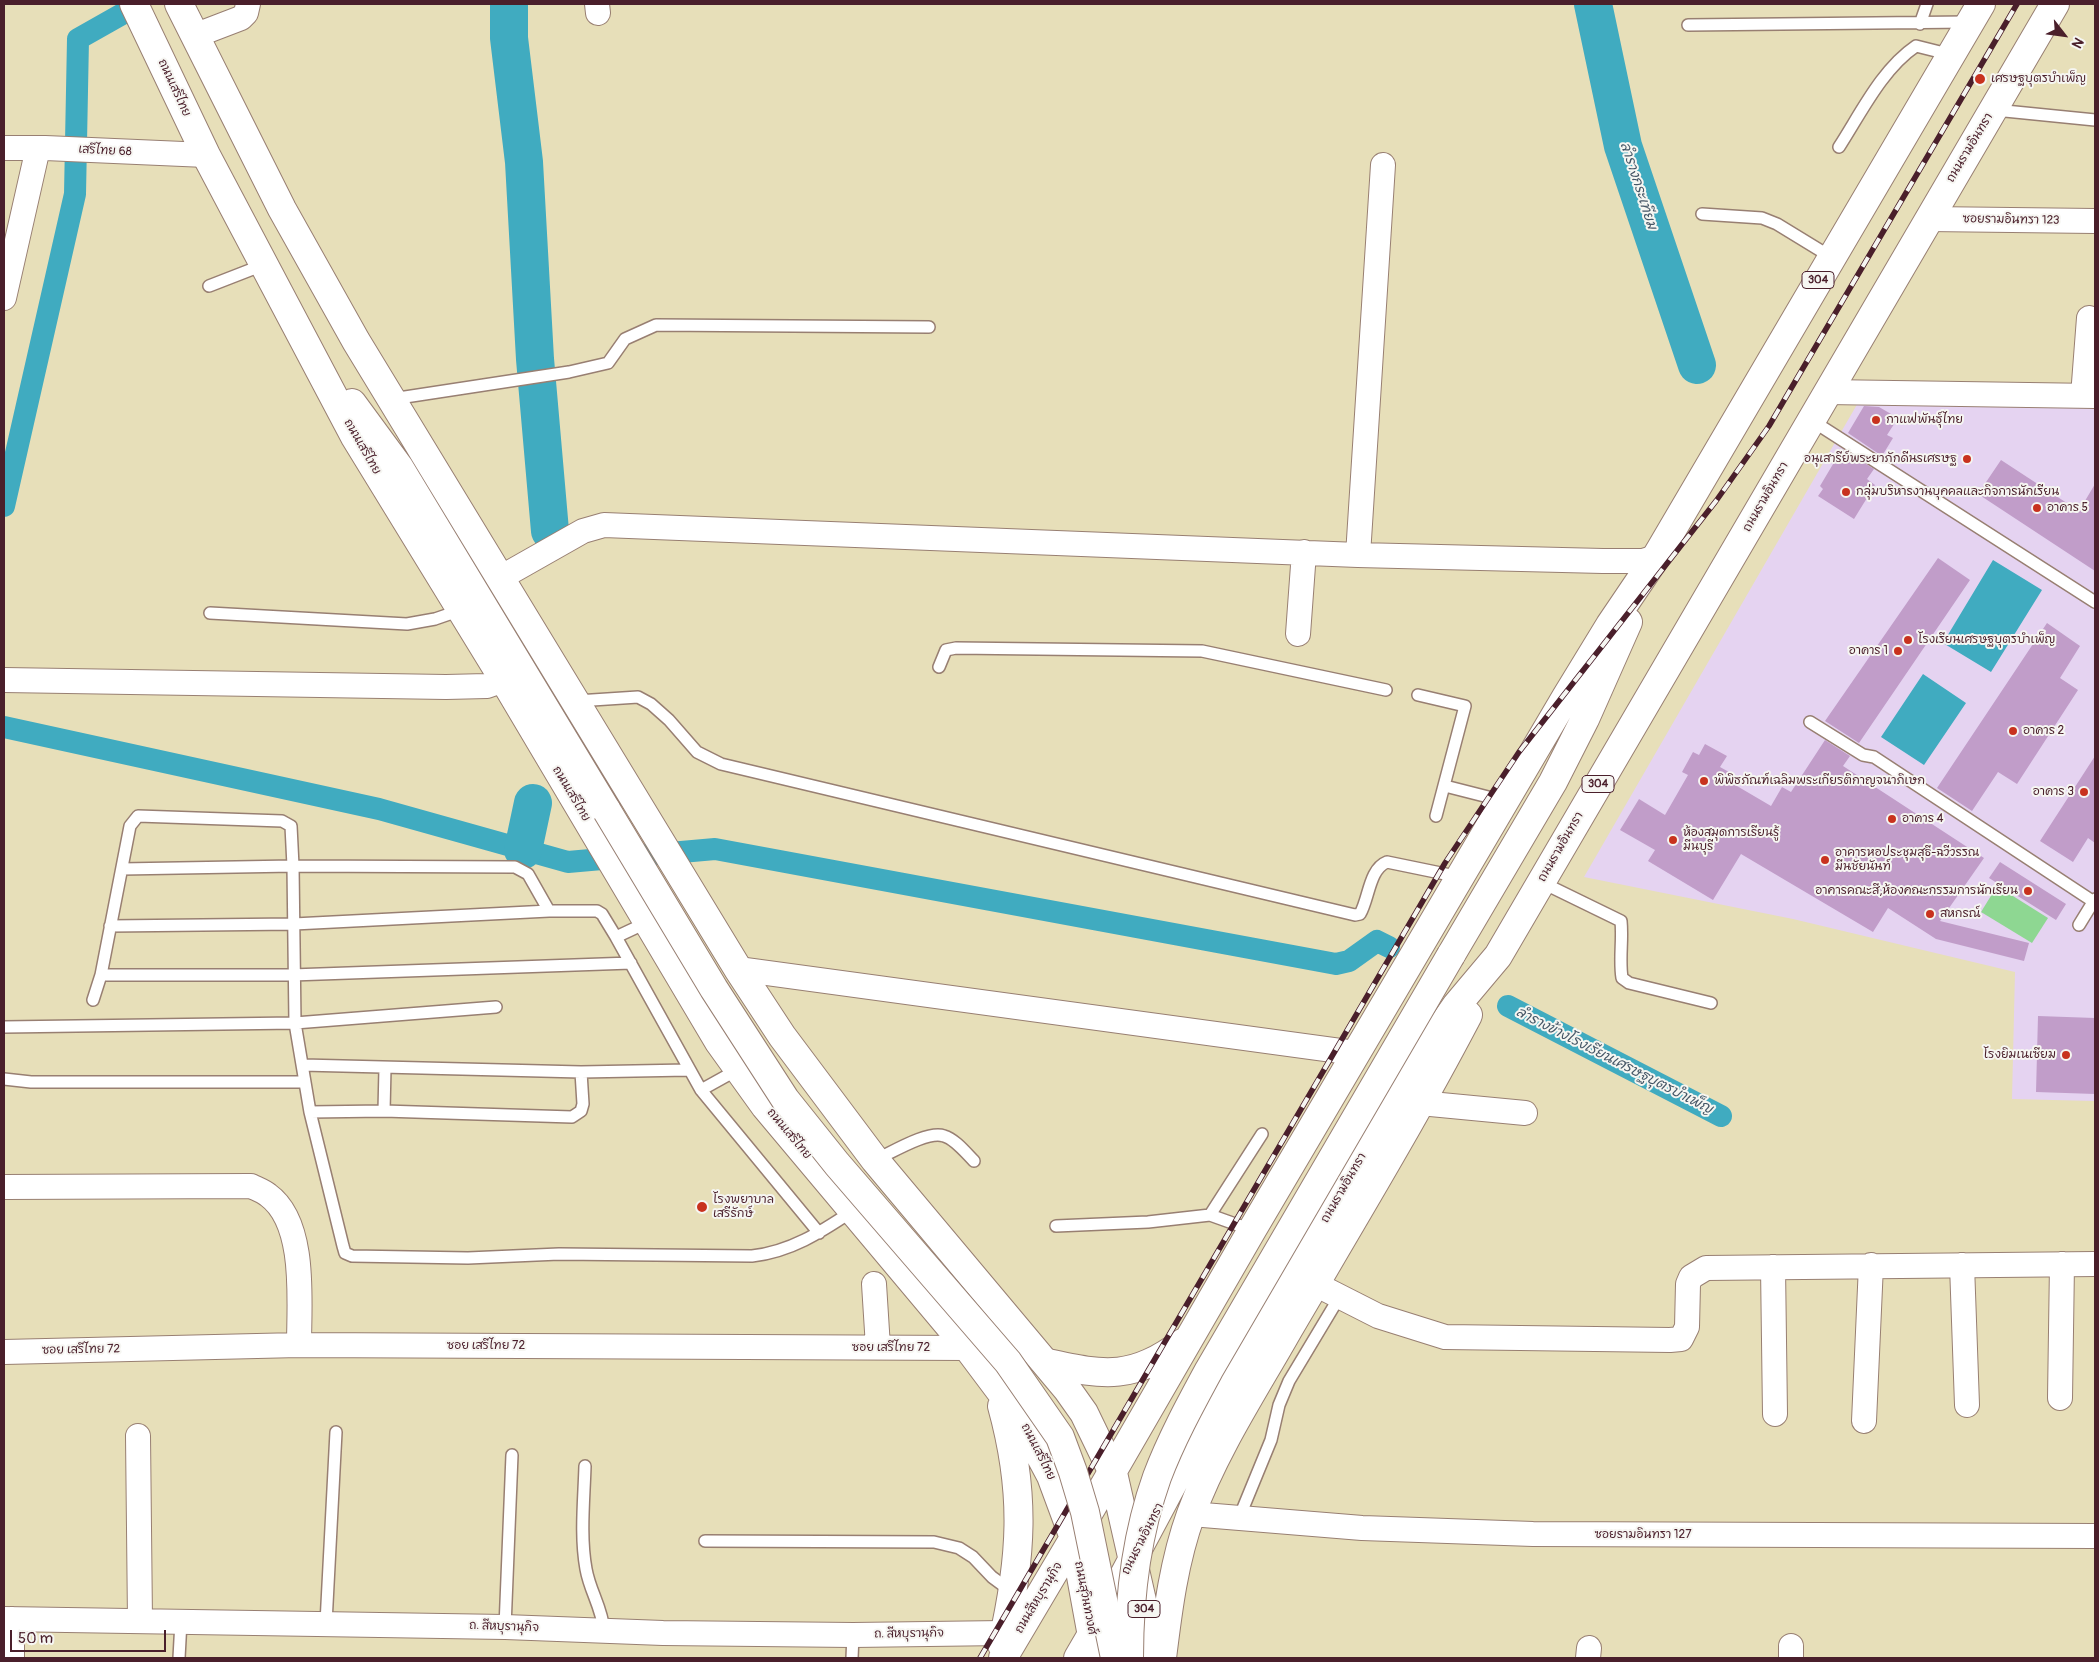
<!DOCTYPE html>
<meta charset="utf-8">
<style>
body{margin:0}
#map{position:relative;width:2099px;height:1662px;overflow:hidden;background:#e7dfb9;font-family:Pangolin,sans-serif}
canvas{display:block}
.frame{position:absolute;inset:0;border:5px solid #4a1f2b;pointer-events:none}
.north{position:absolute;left:2039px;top:10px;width:50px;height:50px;-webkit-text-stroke:4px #f6f6f2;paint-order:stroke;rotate:120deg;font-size:14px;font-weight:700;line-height:20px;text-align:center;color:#4a1f2b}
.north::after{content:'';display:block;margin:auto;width:18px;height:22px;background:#4a1f2b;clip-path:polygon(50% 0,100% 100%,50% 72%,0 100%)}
.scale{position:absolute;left:10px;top:1630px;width:156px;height:22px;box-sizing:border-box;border:2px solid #4a1f2b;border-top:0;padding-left:6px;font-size:15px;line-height:18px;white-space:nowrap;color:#4a1f2b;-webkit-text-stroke:4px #f6f6f2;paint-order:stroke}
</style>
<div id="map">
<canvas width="2099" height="1662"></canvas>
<div class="frame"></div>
<div class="north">N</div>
<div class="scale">50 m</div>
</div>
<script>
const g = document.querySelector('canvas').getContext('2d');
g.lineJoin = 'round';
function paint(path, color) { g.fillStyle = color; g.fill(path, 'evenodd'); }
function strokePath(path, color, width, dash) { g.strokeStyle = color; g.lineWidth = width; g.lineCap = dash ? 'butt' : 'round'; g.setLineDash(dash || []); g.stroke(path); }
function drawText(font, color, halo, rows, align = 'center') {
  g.font = font + ' Pangolin,"Playpen Sans Thai",sans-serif'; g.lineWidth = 4; g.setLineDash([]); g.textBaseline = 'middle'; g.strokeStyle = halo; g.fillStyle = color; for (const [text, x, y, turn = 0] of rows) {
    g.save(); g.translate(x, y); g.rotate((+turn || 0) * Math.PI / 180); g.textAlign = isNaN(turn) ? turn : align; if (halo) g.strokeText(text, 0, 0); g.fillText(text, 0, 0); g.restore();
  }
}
paint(new Path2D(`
 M1859 401 2095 403V1101L2012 1099 2015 972 1793 919 1584 877Z`), '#e5d3f1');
paint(new Path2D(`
 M1997 886 2048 918 2032 943 1981 912Z`), '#8ed792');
paint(new Path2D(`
 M1993 560 2042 590 1991 672 1943 643Z
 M1923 674 1966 703 1924 765 1881 737Z`), '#40abc0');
strokePath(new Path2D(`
 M4 506 75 194 78 39 140 4
 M4 727 379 809 568 862 715 849 1336 964 1349 961 1377 941 1389 947
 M1508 1006 1721 1116`), '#40abc0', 22);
strokePath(new Path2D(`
 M509 4V38L524 162 535 359 550 531
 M1593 4 1623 146 1697 365
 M523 850 533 803`), '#40abc0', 38);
paint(new Path2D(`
 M1864 406 1879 407 1898 418 1887 435 1893 438 1882 456 1848 433Z
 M1842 449 1874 469 1867 479 1875 485 1854 519 1818 496 1823 489 1820 486Z
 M2001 460 2079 511 2095 484V571L1978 494Z
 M1938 558 1970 580 1859 743 1825 721Z
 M2047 623 2080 646 2060 678 2078 690 2017 784 1998 772 1972 811 1937 788Z
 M1825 740 1850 756 1843 766 1984 858 1940 921 2029 943 2024 961 1936 939 1888 908 1873 932 1741 854 1713 900 1648 861 1655 850 1620 830 1639 799 1665 815 1688 775 1682 772 1693 752 1699 755 1705 744 1727 756 1720 767 1729 772 1725 779 1771 806 1782 787 1791 792Z
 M2095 756V843L2088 838 2073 862 2040 841Z
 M2000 862 2066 904 2056 920 1989 878Z
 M2038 1016 2095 1018V1094L2036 1092Z`), '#c19dc9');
const service = new Path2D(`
 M1920 24 1927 4
 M1688 25 1968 22
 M1995 110 2095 120
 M1839 147C1861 113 1882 69 1916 46L1952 55
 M1702 214 1762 218 1777 224 1831 257
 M209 286 263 265
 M392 399 569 372 608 363 625 339 656 325 929 327
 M1811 420 2095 602
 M210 613 407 624 435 619 461 610
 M939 667 946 650 956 648 1202 651 1386 690
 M1418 695 1465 706 1436 816
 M577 701 638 697 651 704 669 720 697 752 721 764 1355 915 1360 914C1369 899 1369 869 1387 862L1460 877
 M1810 722 1863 755 1874 757 2094 902
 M1445 786 1504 801
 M122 869 293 866 291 826 282 821 138 816 130 826 101 975H292L631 963
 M1541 882 1621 921C1623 940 1619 959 1622 978L1629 983 1711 1003
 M2079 925 2095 899
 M110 926 294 924 549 911H597L602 914 616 937 701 1090 819 1233
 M616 937 648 922
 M93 1000 101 975
 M4 1027 295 1023 496 1007
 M303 1065 581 1072 583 1104 581 1111 572 1117 384 1111 310 1112 343 1246 345 1253 352 1256 468 1258 559 1254 752 1256C790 1252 821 1232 851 1212
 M581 1072 688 1070
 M4 1079 31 1082H305
 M701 1090 737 1070
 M384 1111 385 1068
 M310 1112 295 1023 293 866 515 867 528 874 549 911
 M875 1160C891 1153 928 1130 944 1136 955 1139 966 1153 974 1161
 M1210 1215 1262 1134
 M1056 1226 1148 1222 1210 1215 1252 1230
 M585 1466C584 1500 580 1536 586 1569 590 1592 602 1607 604 1631
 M1239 1518 1271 1440 1279 1405 1289 1381 1340 1296
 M705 1541 934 1542 959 1548 973 1557 992 1577 1011 1591
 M326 1623 336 1432
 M505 1627 512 1455
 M179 1658 181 1621
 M852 1658 853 1635`);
const minor = new Path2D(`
 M597 4 598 13
 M194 36 241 18 246 13 248 4
 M4 148H45L206 155
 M1928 219 2095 221
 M4 298 38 148
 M1827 392 2095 396
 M2083 396 2089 318
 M1358 555 1383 165
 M500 578 583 531 604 525 1358 555 1603 561H1643L1656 557
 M1298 634 1304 552
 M4 680 446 687 487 686 504 680
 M738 969 1355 1053
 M1420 1103 1525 1113
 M4 1187 251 1186C257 1189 263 1191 268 1195 307 1223 299 1303 299 1345
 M1962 1265 1967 1405
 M1773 1267 1775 1414
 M874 1284 878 1347
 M1315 1284 1378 1316 1445 1337 1670 1340 1681 1339 1687 1327 1688 1284 1691 1277 1706 1268 2095 1264
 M4 1352 299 1345 968 1348
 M2060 1398 2062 1264
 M1864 1421 1871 1265
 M138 1436 140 1621
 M1191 1514 1362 1528 1533 1534 2095 1536
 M4 1619 505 1627 663 1633 853 1635 1004 1633
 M12 1658V1619
 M1588 1658 1589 1648
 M1791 1658V1646`);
const secondary = new Path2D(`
 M134 4 206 155 355 437 504 680 719 1042 765 1106 968 1348 1019 1416 1051 1476 1074 1538 1003 1658
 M179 4 282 209 356 341 738 969 782 1036 875 1160 1067 1389 1084 1413 1113 1473
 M352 403 399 467 607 811
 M1002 1645C1022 1557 1026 1493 1002 1406
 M1078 1658 1092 1634`);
const trunk = new Path2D(`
 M1451 955 1553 782 1585 719 1628 622
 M1047 1363C1107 1376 1132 1380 1184 1342
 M1113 1473 1155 1658
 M1098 1624 1204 1425 1417 1062 1456 1006 1498 956 2055 4
 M1096 1658 1074 1538 1252 1230 1566 697 1610 625 1656 557 1981 4
 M1162 1658C1168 1609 1174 1561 1191 1514 1215 1449 1254 1390 1288 1330 1349 1226 1412 1122 1468 1015`);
strokePath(service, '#987f72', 14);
strokePath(minor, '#987f72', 26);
strokePath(secondary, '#987f72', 30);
strokePath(trunk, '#987f72', 30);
strokePath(service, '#fff', 11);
strokePath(minor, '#fff', 24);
strokePath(secondary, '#fff', 28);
strokePath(trunk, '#fff', 28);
const rail = new Path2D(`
 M980 1658 1445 863 1519 752 1716 501 1769 426 2017 4`);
strokePath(rail, '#4a1f2b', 5.5);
strokePath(rail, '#f6f6f2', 4, [11]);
const secondaryBridge = new Path2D(`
 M607 811 714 989 785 1099 837 1164 1008 1362 1060 1437 1073 1472 1085 1512 1115 1658`);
const trunkBridge = new Path2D(`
 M1129 1658C1129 1596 1136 1536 1157 1477 1171 1440 1190 1405 1209 1370L1451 955`);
strokePath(secondaryBridge, '#987f72', 30, []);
strokePath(trunkBridge, '#987f72', 30, []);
strokePath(secondaryBridge, '#fff', 28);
strokePath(trunkBridge, '#fff', 28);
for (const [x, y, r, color] of [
 [1980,79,6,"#c8321e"],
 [1876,420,5,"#c8321e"],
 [1967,459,5,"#c8321e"],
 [1846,492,5,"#c8321e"],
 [2037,508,5,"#c8321e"],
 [1908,640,5,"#c8321e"],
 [1898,651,5,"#c8321e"],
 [2013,731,5,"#c8321e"],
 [1704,781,5,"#c8321e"],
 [2084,792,5,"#c8321e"],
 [1892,819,5,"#c8321e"],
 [1673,840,5,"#c8321e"],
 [1825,860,5,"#c8321e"],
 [2028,891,5,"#c8321e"],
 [1930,914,5,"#c8321e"],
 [2066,1055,5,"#c8321e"],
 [702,1207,6,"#c8321e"]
]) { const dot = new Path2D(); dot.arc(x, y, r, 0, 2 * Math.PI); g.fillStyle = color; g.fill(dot); strokePath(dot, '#f6f6f2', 2); }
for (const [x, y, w] of [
 [1818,280,32],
 [1598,784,32],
 [1144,1609,32]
]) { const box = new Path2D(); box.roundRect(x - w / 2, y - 8.5, w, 17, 4); g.fillStyle = '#f6f6f2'; g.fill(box); strokePath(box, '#4a1f2b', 1); }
drawText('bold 11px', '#4a1f2b', null, [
 ["304",1818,280],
 ["304",1598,784],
 ["304",1144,1609]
]);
drawText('12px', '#4a1f2b', '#f6f6f2', [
 ["เศรษฐบุตรบำเพ็ญ",1991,79],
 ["กาแฟพันธ์ุไทย",1886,420],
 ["อนุเสารีย์พระยาภักดีนรเศรษฐ",1957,459,"right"],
 ["กลุ่มบริหารงานบุคคลและกิจการนักเรียน",1856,492],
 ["อาคาร 5",2047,508],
 ["โรงเรียนเศรษฐบุตรบำเพ็ญ",1918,640],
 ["อาคาร 1",1888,651,"right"],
 ["อาคาร 2",2023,731],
 ["พิพิธภัณฑ์เฉลิมพระเกียรติกาญจนาภิเษก",1714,781],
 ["อาคาร 3",2074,792,"right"],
 ["อาคาร 4",1902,819],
 ["ห้องสมุดการเรียนรู้",1683,833],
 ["มีนบุรี",1683,847],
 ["อาคารหอประชุมสุธี-ฉวีวรรณ",1835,853],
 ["มีนชัยนันท์",1835,867],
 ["อาคารคณะสี,ห้องคณะกรรมการนักเรียน",2018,891,"right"],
 ["สหกรณ์",1940,914],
 ["โรงยิมเนเซียม",2056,1055,"right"],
 ["โรงพยาบาล",713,1200],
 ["เสรีรักษ์",713,1214]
], 'left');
drawText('12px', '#4a1f2b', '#f6f6f2', [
 ["ถนนเสรีไทย",174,88,65],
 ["ถนนรามอินทรา",1970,148,-59],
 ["เสรีไทย 68",105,151,3],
 ["ซอยรามอินทรา 123",2011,220,1],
 ["ถนนเสรีไทย",362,447,60],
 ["ถนนรามอินทรา",1766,497,-60],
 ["ถนนเสรีไทย",571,794,59],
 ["ถนนรามอินทรา",1561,847,-60],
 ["ถนนเสรีไทย",789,1134,50],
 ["ถนนรามอินทรา",1344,1188,-60],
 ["ซอย เสรีไทย 72",486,1346],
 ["ซอย เสรีไทย 72",891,1348],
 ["ซอย เสรีไทย 72",81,1350,-1],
 ["ถนนเสรีไทย",1038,1452,63],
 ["ซอยรามอินทรา 127",1643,1535],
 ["ถนนรามอินทรา",1143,1539,-63],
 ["ถนนสีหบุรานุกิจ",1039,1598,-59],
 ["ถนนสุวินทวงศ์",1085,1598,79],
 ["ถ. สีหบุรานุกิจ",504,1627,2],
 ["ถ. สีหบุรานุกิจ",909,1634,-1]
]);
drawText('italic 14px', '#465767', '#f6f6f2', [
 ["ลำรางกระเทียม",1638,186,72],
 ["ลำรางข้างโรงเรียนเศรษฐบุตรบำเพ็ญ",1614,1061,27]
]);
</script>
